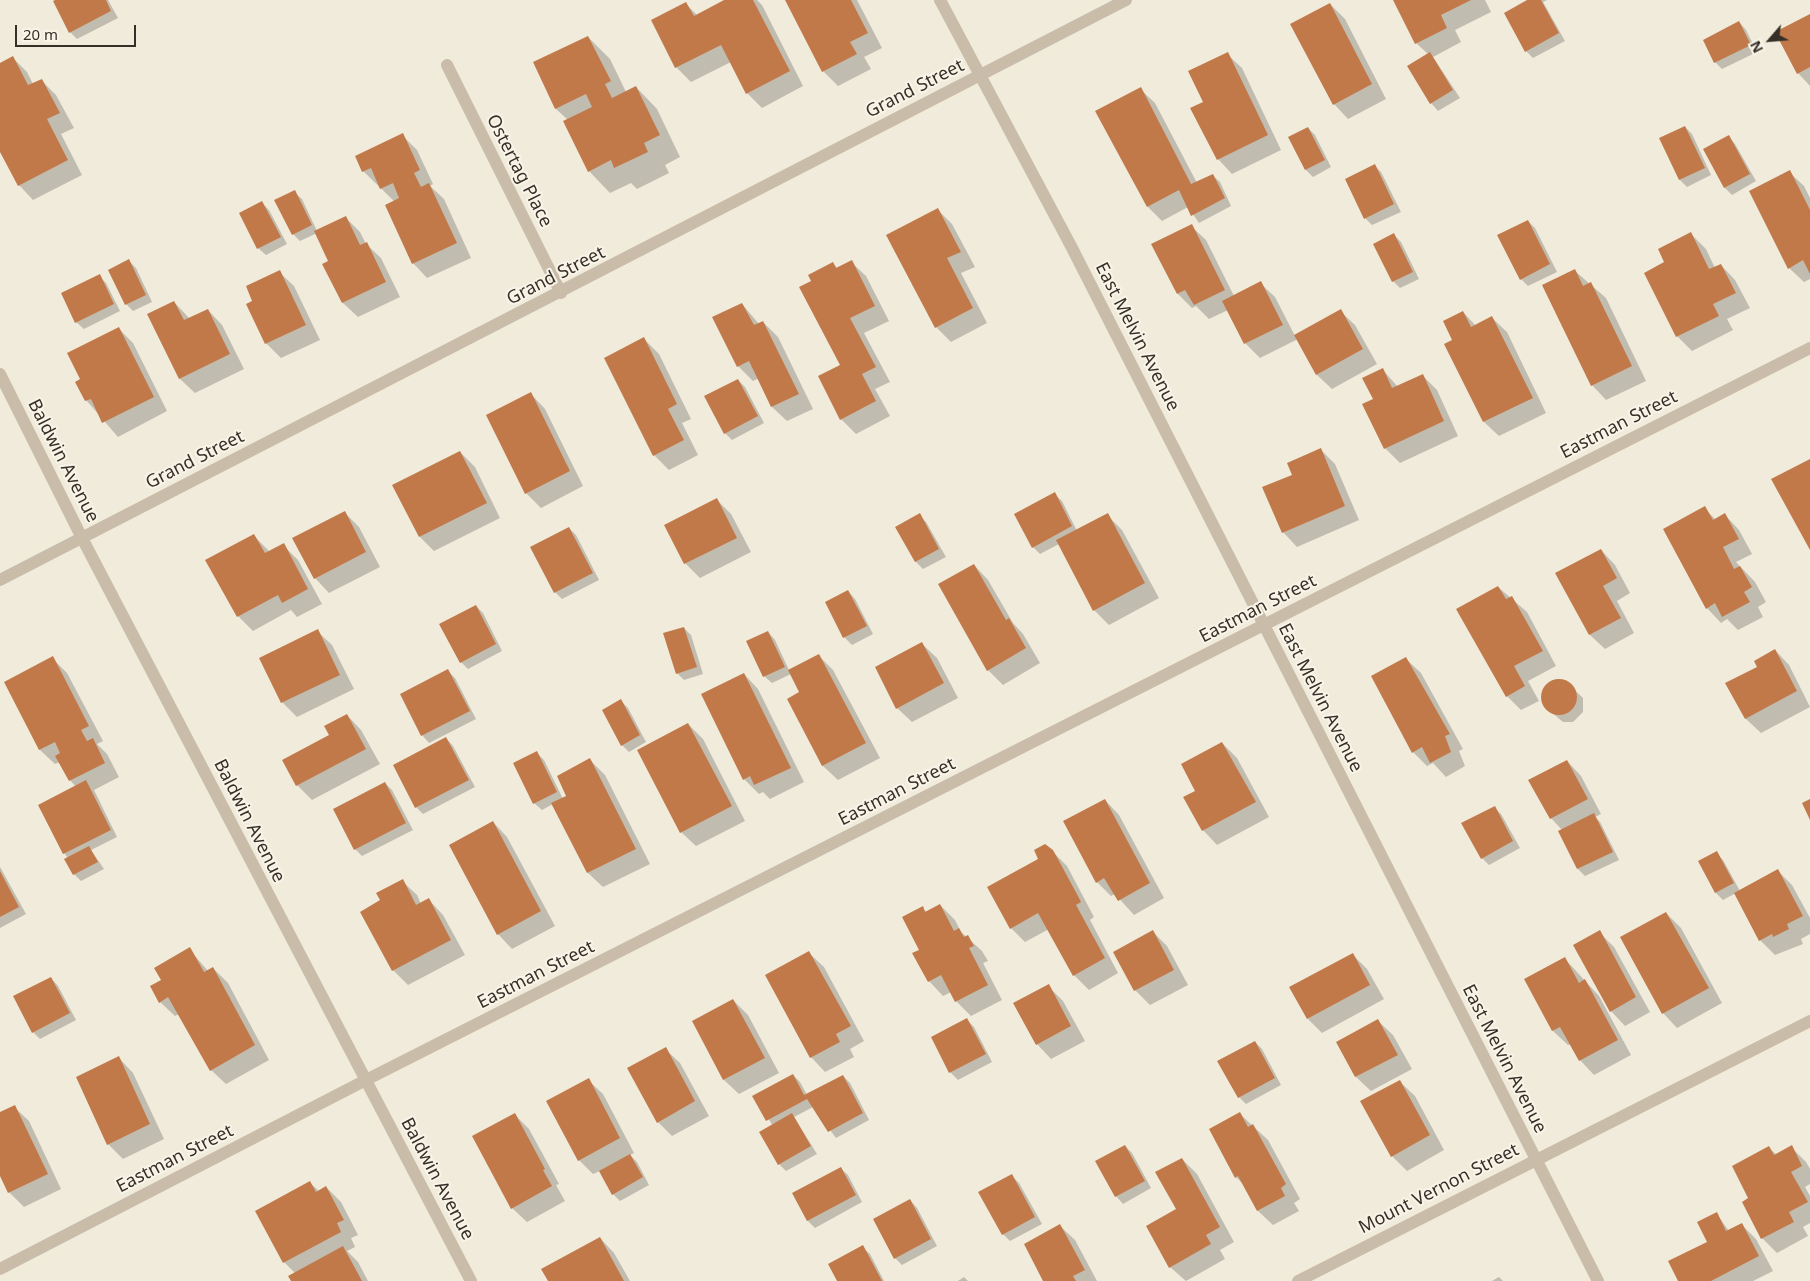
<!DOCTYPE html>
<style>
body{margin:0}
#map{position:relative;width:1810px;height:1281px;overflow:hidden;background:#f1ebdc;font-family:"Noto Sans",sans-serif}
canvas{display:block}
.north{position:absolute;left:1745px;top:15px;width:50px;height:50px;-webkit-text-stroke:4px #f9f4e8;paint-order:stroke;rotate:243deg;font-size:14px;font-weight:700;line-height:20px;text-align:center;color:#362f28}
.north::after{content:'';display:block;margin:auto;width:18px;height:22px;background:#362f28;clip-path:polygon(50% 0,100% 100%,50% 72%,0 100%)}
.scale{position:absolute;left:15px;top:25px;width:121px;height:22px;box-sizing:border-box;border:2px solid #362f28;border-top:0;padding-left:6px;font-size:15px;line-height:18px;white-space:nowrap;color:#362f28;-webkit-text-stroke:4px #f9f4e8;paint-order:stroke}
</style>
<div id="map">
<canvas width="1810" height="1281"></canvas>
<div class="north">N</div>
<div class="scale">20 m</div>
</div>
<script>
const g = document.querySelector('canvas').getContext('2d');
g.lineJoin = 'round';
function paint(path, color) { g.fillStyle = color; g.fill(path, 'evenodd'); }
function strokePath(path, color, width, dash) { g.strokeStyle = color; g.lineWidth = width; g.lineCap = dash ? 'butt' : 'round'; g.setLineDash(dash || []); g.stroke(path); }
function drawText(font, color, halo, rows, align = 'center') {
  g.font = font + ' "Noto Sans",sans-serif'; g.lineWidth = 4; g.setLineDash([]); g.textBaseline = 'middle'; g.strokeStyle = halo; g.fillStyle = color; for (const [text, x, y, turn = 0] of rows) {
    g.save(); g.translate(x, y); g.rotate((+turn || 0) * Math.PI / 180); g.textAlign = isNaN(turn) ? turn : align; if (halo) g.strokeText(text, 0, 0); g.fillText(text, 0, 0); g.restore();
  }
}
paint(new Path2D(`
 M58 0H108L118 18 77 39 70 32Z
 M727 0H757L762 5 803 86 762 108 747 93 731 62 691 82 676 67 653 21 686 4 697 15Z
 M787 0H857L882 48 864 57 871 69 838 86 823 71Z
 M1394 0H1485L1491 12 1455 30 1461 42 1433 57 1460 98 1438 111 1431 103 1409 66 1428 54 1416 43Z
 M1530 0H1547L1543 2 1565 41 1533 58 1526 51Z
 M1330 4 1345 19 1386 99 1348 119 1334 104Z
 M1810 16V86L1798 73Z
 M1739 22 1746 30 1757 52 1722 69 1715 62Z
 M588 37 610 59 626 92 636 87 657 109 680 157 665 165 669 173 637 189 631 183 610 193 589 171 568 120 556 109 534 63Z
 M1227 54 1242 68 1281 150 1232 174 1218 159 1205 102Z
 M13 58 27 72 33 84 41 80 56 95 74 128 61 134 82 175 33 200 19 185 0 149V64Z
 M1140 89 1155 103 1197 183 1212 175 1220 182 1231 206 1199 223 1188 207 1162 221 1148 207Z
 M1685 127 1692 134 1711 175 1687 187 1680 180 1661 139Z
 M1308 128 1315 135 1331 167 1313 177 1306 170 1289 138Z
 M402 135 417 150 433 184 430 186 444 199 471 258 427 278 413 263 395 202 363 171Z
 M1728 136 1735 144 1756 181 1732 195 1725 188 1704 150Z
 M1374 165 1381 172 1401 212 1372 225 1365 218Z
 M1789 172 1804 186 1810 198V279L1804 282 1789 268Z
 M294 192 302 199 317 231 345 217 360 232 366 244 381 258 400 297 358 317 343 303 324 264 330 261 317 233 300 241 293 234Z
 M261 202 269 210 287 244 266 255 258 248Z
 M937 209 952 224 975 267 961 273 987 323 951 342 936 327Z
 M1528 221 1535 228 1557 272 1528 286 1521 279Z
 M1191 226 1206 240 1234 296 1260 283 1275 297 1295 336 1340 311 1355 325 1377 364 1332 389 1317 375 1298 339 1260 358 1246 344 1228 310 1209 319 1196 306 1192 308 1178 294 1153 245Z
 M1691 234 1706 249 1715 268 1721 265 1735 280 1750 308 1727 319 1733 330 1692 351 1677 336 1666 263Z
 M1394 235 1401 242 1419 279 1400 288 1393 281Z
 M129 261 136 268 152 302 133 311 126 304Z
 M851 262 866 276 889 321 864 333 890 382 875 389 890 416 856 434 841 419 842 366 813 281 833 263 838 269Z
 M1575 271 1606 298 1646 381 1606 400 1592 385Z
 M279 272 294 286 320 340 281 358 266 343 254 301Z
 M99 276 106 283 120 311 84 329 76 322 62 294Z
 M174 302 190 319 208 310 222 325 244 369 195 393 180 379 149 315Z
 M742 304 759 324 763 322 778 337 813 409 787 421 772 407 759 378 753 381 738 366Z
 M1463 312 1476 326 1492 318 1507 332 1546 413 1499 436 1484 422 1445 344 1454 341Z
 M119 329 133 343 167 411 118 437 86 400 82 380Z
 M644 339 659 354 691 419 682 423 698 455 669 470 654 455Z
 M1382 369 1398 387 1423 376 1437 390 1458 436 1400 463 1385 448 1374 400Z
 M738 380 745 387 764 423 732 440 725 433Z
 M531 394 545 409 583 486 541 508 526 493Z
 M1320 449 1335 464 1359 520 1297 547 1283 532 1294 475Z
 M460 452 475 467 500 518 434 551 420 537Z
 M1054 494 1062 501 1077 531 1107 515 1122 530 1159 598 1109 625 1094 610 1059 544 1040 554 1033 547Z
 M716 499 731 514 751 552 700 578 685 563Z
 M1704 508 1716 520 1725 515 1739 530 1752 554 1736 562 1755 582 1766 602 1758 607 1763 617 1738 630 1727 619 1721 623 1707 608Z
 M345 513 359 527 380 567 329 593 315 578Z
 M919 515 926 522 946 557 923 569 916 562 897 527Z
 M569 528 576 535 599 580 562 599 555 592Z
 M254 536 270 552 283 545 298 560 322 604 297 617 291 610 253 631 238 616 207 561Z
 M1601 550 1615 565 1630 593 1617 601 1634 633 1605 649 1590 635 1557 574Z
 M974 565 988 580 1013 623 1023 634 1040 663 1003 685 988 670Z
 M1498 587 1527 612 1556 666 1528 681 1539 701 1521 710 1507 696Z
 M848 591 855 599 873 634 852 645 844 637 827 602Z
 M476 606 483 613 502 651 468 669 461 662Z
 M684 628 691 635 703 674 684 680 677 673Z
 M317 631 332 645 354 689 297 717 282 702Z
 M768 632 775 640 789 670 818 655 833 670 880 758 838 780 823 766 788 699 801 693 791 674 772 683 764 676Z
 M922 644 937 658 958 698 912 722 897 708Z
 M1775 650 1789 665 1810 707 1761 733 1746 719 1727 684 1759 667Z
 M52 658 67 673 103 741 97 744 107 754 119 777 94 790 117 837 91 850 104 869 81 881 74 874 68 858 64 853 76 787 70 780 60 762 55 764 40 750 5 682Z
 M1406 659 1421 673 1463 749 1459 751 1465 766 1446 777 1433 763 1427 766 1413 752Z
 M448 671 455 678 476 719 429 743 422 735Z
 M744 674 758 689 804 782 770 799 763 792 759 794 744 779Z
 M1565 681 1583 698V712L1573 722H1563L1544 706 1543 692 1552 682Z
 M621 701 628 708 646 742 629 752 622 745Z
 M347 715 361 730 380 764 312 800 297 785 284 761 331 736Z
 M688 724 703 739 745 821 696 846 681 832Z
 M446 738 453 746 475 787 423 814 416 807Z
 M1222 743 1237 758 1269 817 1217 845 1203 830 1197 791Z
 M537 753 544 760 563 799 568 796 590 760 605 775 650 864 603 887 588 873 553 804 542 810 534 803Z
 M1567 761 1581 776 1601 814 1595 817 1600 822 1619 860 1585 876 1578 869 1560 831 1562 830 1551 818Z
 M385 783 392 790 413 830 362 856 355 849Z
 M1105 800 1119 815 1164 898 1134 915 1115 894 1111 896 1097 882Z
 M1494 807 1501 814 1520 848 1489 865 1482 858Z
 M493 822 507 837 555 926 512 949 498 934Z
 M1052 851 1067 866 1094 917 1090 920 1118 973 1089 990 1074 975 1049 929 1025 942 1011 928 1040 859Z
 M1716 853 1723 860 1740 891 1777 870 1792 885 1810 918V934L1801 939 1803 944 1775 955 1760 940 1736 893 1723 900 1716 893 1699 862Z
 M0 867 26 914 0 928Z
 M402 881 417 895 421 904 429 900 443 915 465 955 408 985 393 970 382 901Z
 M940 905 955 920 961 932 982 951 988 961 983 963 1002 1000 971 1016 956 1001 951 992 943 996 929 981 921 950 922 908 927 912Z
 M1666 913 1681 928 1722 1003 1677 1028 1663 1013Z
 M1153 932 1167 946 1188 985 1150 1005 1135 990Z
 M1599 932 1614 947 1650 1012 1625 1026 1611 1011Z
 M189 949 208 971 213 968 228 983 269 1060 226 1084 211 1070 179 1014 175 1016 160 1002 163 981Z
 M809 953 824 967 864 1041 850 1049 854 1057 825 1072 811 1057Z
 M1352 954 1367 969 1384 999 1322 1033 1308 1019Z
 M1565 959 1599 996 1631 1055 1594 1075 1580 1060 1571 1044 1568 1045 1553 1031 1526 980Z
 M51 978 58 986 76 1020 40 1039 33 1032Z
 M1048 986 1063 1001 1085 1041 1051 1059 1037 1044Z
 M733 1000 748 1015 779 1073 739 1094 724 1080 693 1021Z
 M967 1020 974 1027 992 1062 958 1080 950 1072 933 1038Z
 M1378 1021 1393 1035 1412 1069 1371 1091 1356 1077 1338 1042Z
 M1255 1042 1262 1049 1281 1085 1246 1104 1239 1097Z
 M665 1049 680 1063 709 1116 672 1136 658 1122Z
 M119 1058 133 1073 164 1139 123 1159 108 1144Z
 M793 1075 800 1082 807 1095 843 1076 850 1083 869 1120 836 1138 813 1107 794 1117 817 1154 786 1171 779 1164 773 1126 754 1096Z
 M588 1080 603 1094 634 1153 630 1155 637 1162 649 1185 620 1201 613 1194 600 1171 593 1174 579 1160Z
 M1400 1082 1415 1096 1444 1150 1407 1171 1392 1156Z
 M14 1107 29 1121 61 1189 24 1207 9 1192 0 1173V1113Z
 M514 1114 529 1129 559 1184 556 1185 565 1201 527 1222 512 1208Z
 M1240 1114 1268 1140 1300 1199 1294 1203 1299 1211 1273 1225 1258 1211 1243 1184 1236 1177Z
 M1125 1146 1132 1153 1151 1188 1123 1204 1116 1196Z
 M1791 1147 1806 1162 1810 1169V1184L1805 1187 1810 1196V1223L1803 1227 1808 1236 1777 1253 1762 1238 1750 1199 1769 1148 1777 1155Z
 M1182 1159 1197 1174 1234 1242 1220 1250 1225 1259 1186 1281 1170 1267Z
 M840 1168 848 1175 862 1202 815 1228 808 1221 794 1194Z
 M1012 1176 1019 1183 1042 1224 1010 1241 1003 1234Z
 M310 1183 319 1191 326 1187 341 1202 358 1235 351 1238 355 1247 347 1251 358 1262 368 1281H292L295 1273 284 1262 257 1212Z
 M910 1200 917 1208 937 1246 902 1265 895 1258Z
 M1716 1213 1729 1231 1742 1225 1756 1239 1773 1271 1753 1281H1679L1708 1242Z
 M1060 1226 1075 1240 1097 1281H1045Z
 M600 1238 614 1253 630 1281H549Z
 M862 1247 870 1254 884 1281H838Z
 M964 1277 968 1281H958Z
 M1499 1277 1503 1281H1492Z`), '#0003');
paint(new Path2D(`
 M55 0H106L111 11 69 33 53 1Z
 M724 0H753L790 71 746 94 721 45 675 68 651 20 686 2 694 16Z
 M785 0H851L868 33 850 42 857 54 822 72Z
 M1393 0H1471L1441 15 1447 28 1415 44Z
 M1527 0H1541L1559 33 1525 52 1504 13Z
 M1330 3 1372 84 1333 105 1290 24Z
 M1810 14V67L1797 74 1775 32Z
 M1739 21 1751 45 1714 63 1703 40Z
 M588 36 611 81 605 84 612 98 636 86 660 135 644 143 648 152 614 168 611 160 588 172 563 121 592 107 586 94 555 109 533 62Z
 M1228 52 1268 135 1217 160 1190 108 1203 102 1188 71Z
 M1430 52 1453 90 1430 104 1407 66Z
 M13 56 28 85 42 79 60 113 47 119 68 160 18 186 0 152V63Z
 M1141 87 1191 184 1213 174 1225 198 1191 216 1179 190 1147 207 1095 111Z
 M1685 126 1705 168 1679 180 1659 138Z
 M1308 127 1325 160 1305 170 1288 137Z
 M403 133 420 170 414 173 421 187 429 183 457 243 412 264 385 205 399 198 393 183 380 189 371 168 362 172 355 156Z
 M1729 135 1750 174 1724 188 1703 149Z
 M1375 164 1394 204 1364 219 1345 179Z
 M1790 170 1810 210V274L1803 260 1788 269 1749 191Z
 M295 190 312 225 292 235 274 200Z
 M262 201 281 237 257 249 239 213Z
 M938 208 961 252 947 258 973 308 935 328 886 235Z
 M346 216 360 245 367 242 386 282 342 303 322 264 328 261 314 231Z
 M1528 220 1550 264 1520 280 1497 235Z
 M1192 224 1225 290 1194 305 1185 290 1177 294 1151 244Z
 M1691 232 1709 269 1721 264 1736 293 1713 304 1719 316 1676 337 1644 273 1664 262 1658 249Z
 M1394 233 1413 272 1392 282 1373 244Z
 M129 259 146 295 125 305 108 270Z
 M852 260 875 306 850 318 876 367 862 374 876 401 840 420 818 376 840 365 799 287 811 281 808 275 833 262 836 268Z
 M1575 269 1583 286 1591 282 1632 366 1591 386 1542 285Z
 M280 270 306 325 265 344 246 304 252 301 246 286Z
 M100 274 114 304 75 323 61 293Z
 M1261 281 1283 325 1244 344 1222 301Z
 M174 301 184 320 208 309 230 354 179 379 147 314Z
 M742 303 754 325 763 321 799 394 771 407 749 361 737 367 712 317Z
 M1341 309 1363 349 1316 375 1294 335Z
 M1463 311 1471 327 1492 316 1533 398 1483 422 1444 344 1452 340 1443 321Z
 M119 327 154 397 102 423 91 399 85 401 75 382 80 379 67 353Z
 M644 337 677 404 668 409 684 440 653 456 604 358Z
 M1383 368 1392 388 1423 374 1444 421 1384 449 1362 404 1373 399 1362 378Z
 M738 379 758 416 724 434 704 396Z
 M531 392 570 471 525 494 486 415Z
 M1321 448 1345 506 1282 533 1262 487 1292 475 1287 463Z
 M460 451 487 503 419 537 392 485Z
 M1810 459V550L1771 479Z
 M1055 492 1072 526 1032 548 1014 514Z
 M717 498 737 538 684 564 664 525Z
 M1705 506 1713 520 1725 513 1739 539 1723 547 1734 569 1740 566 1752 587 1744 592 1750 602 1722 617 1715 603 1706 609 1663 529Z
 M345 511 366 552 314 579 292 538Z
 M920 513 939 549 915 562 895 527Z
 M1108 513 1145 583 1093 611 1056 540Z
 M569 527 593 573 554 593 530 547Z
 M254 534 265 553 284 543 308 589 282 603 278 595 237 617 205 560Z
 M1601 549 1617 578 1603 586 1621 618 1589 635 1555 573Z
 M974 564 1006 620 1009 618 1026 648 987 671 938 584Z
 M1498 586 1506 599 1512 596 1543 651 1514 666 1525 686 1506 697 1456 609Z
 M848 590 867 626 843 638 825 602Z
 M476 605 496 644 460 663 439 624Z
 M684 627 697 667 676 674 663 633Z
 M318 629 340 675 281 703 259 658Z
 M768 631 785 667 763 677 746 641Z
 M922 642 944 683 896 709 875 667Z
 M1775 649 1797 691 1745 719 1725 683 1757 667 1754 661Z
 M819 654 866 743 822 766 787 699 799 692 788 670Z
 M53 656 89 726 81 730 87 741 93 738 105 763 69 781 55 756 60 753 55 742 39 750 4 682Z
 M1406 657 1450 734 1445 736 1451 752 1430 763 1422 747 1412 753 1371 676Z
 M448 669 470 711 421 736 400 694Z
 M744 673 791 768 754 785 750 776 743 780 701 694Z
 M1541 697a18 18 0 1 1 36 0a18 18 0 1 1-36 0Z
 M621 699 640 735 621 746 602 710Z
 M347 714 366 749 296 786 282 760 329 735 324 726Z
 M688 723 732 806 680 833 637 750Z
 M446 737 469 780 415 808 393 765Z
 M1222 742 1256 802 1202 831 1183 797 1195 791 1181 764Z
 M537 751 557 792 533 804 513 763Z
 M590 758 636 849 587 873 551 803 566 796 557 776Z
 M1567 760 1588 799 1550 819 1528 780Z
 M86 780 111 830 63 854 38 805Z
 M385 782 406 823 354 850 333 809Z
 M1105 799 1150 883 1118 901 1104 878 1096 883 1063 821Z
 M1810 799V820L1802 803Z
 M1495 806 1513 841 1481 859 1461 823Z
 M1594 813 1613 852 1577 869 1558 831Z
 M493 821 541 911 497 935 449 845Z
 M1045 844 1053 850 1078 896 1081 902 1076 905 1105 958 1073 976 1038 913 1010 929 987 887 1038 859 1034 850Z
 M89 846 98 862 73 875 64 859Z
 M1717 851 1734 883 1715 893 1698 861Z
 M1778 869 1803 916 1787 924 1789 929 1773 937 1772 934 1759 941 1734 893Z
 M0 871 19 907 0 917Z
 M403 879 416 905 429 898 451 940 392 971 360 912 380 900 376 893Z
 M940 904 954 931 959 928 964 937 968 935 974 946 969 948 988 985 955 1002 941 975 928 982 912 953 919 950 902 917 923 906 925 912Z
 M1666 912 1709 988 1662 1014 1620 937Z
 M1153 930 1174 970 1134 991 1113 952Z
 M1600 930 1636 997 1610 1012 1573 945Z
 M190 947 204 972 213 967 255 1045 210 1071 168 997 159 1003 150 986 161 980 154 968Z
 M809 951 851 1026 836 1034 840 1042 810 1058 765 975Z
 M1353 953 1370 985 1307 1019 1289 987Z
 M1565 957 1579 983 1585 979 1618 1040 1579 1061 1560 1027 1552 1031 1524 979Z
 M51 977 70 1013 32 1033 13 996Z
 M1049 984 1071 1026 1036 1045 1013 1003Z
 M733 999 765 1058 723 1080 692 1021Z
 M967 1018 986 1054 949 1073 931 1037Z
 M1378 1019 1398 1055 1355 1077 1336 1042Z
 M1255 1041 1275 1078 1238 1098 1217 1061Z
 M666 1047 695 1101 657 1123 627 1068Z
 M119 1056 150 1124 107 1145 76 1077Z
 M793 1074 804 1095 843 1075 863 1113 828 1132 807 1099 766 1121 752 1096Z
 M589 1078 620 1138 578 1161 546 1101Z
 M1400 1080 1430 1135 1391 1157 1360 1101Z
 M15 1105 48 1174 8 1193 0 1176V1112Z
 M1240 1112 1248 1127 1253 1124 1286 1184 1281 1188 1285 1196 1257 1211 1238 1176 1235 1178 1209 1129Z
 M515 1113 545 1169 543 1170 552 1186 511 1209 472 1136Z
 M792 1113 811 1146 778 1165 759 1132Z
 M1125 1145 1145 1181 1115 1197 1095 1161Z
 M1792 1145 1802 1166 1791 1172 1808 1202 1789 1212 1794 1222 1761 1239 1742 1202 1748 1198 1732 1166 1769 1146 1774 1155Z
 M630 1154 643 1177 612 1195 599 1171Z
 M1182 1158 1220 1227 1206 1235 1211 1244 1169 1268 1146 1226 1176 1209 1155 1172Z
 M841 1167 856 1195 807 1221 792 1193Z
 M1012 1174 1035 1217 1002 1235 978 1192Z
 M310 1181 316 1192 326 1186 344 1220 337 1223 341 1232 283 1263 255 1211Z
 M910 1199 931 1239 894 1259 873 1219Z
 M1717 1212 1726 1231 1742 1223 1759 1256 1711 1281H1678L1668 1261 1707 1242 1697 1222Z
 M1060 1224 1085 1270 1073 1276 1076 1281H1043L1024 1244Z
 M600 1237 624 1281H548L541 1269Z
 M863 1245 882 1281H837L828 1264Z
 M343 1246 362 1281H291L288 1276Z`), '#c27949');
strokePath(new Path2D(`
 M940 0 1071 246 1598 1281
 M447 65 561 293
 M0 374 82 538 471 1281
 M0 580 1126 0
 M0 1269 364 1081 1810 348
 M1298 1281 1810 1021`), '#c9bca8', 12);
drawText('18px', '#362f28', '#f9f4e8', [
 ["Grand Street",915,89,-27],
 ["Ostertag Place",519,171,63],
 ["Grand Street",556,276,-27],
 ["East Melvin Avenue",1137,337,63],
 ["Eastman Street",1619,425,-27],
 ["Grand Street",195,460,-27],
 ["Baldwin Avenue",63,461,63],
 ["Eastman Street",1258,609,-27],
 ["East Melvin Avenue",1320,698,63],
 ["Eastman Street",897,792,-27],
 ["Baldwin Avenue",249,821,63],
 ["Eastman Street",536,975,-27],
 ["East Melvin Avenue",1504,1059,63],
 ["Eastman Street",175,1159,-27],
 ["Baldwin Avenue",437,1179,62],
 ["Mount Vernon Street",1439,1189,-27]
]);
</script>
